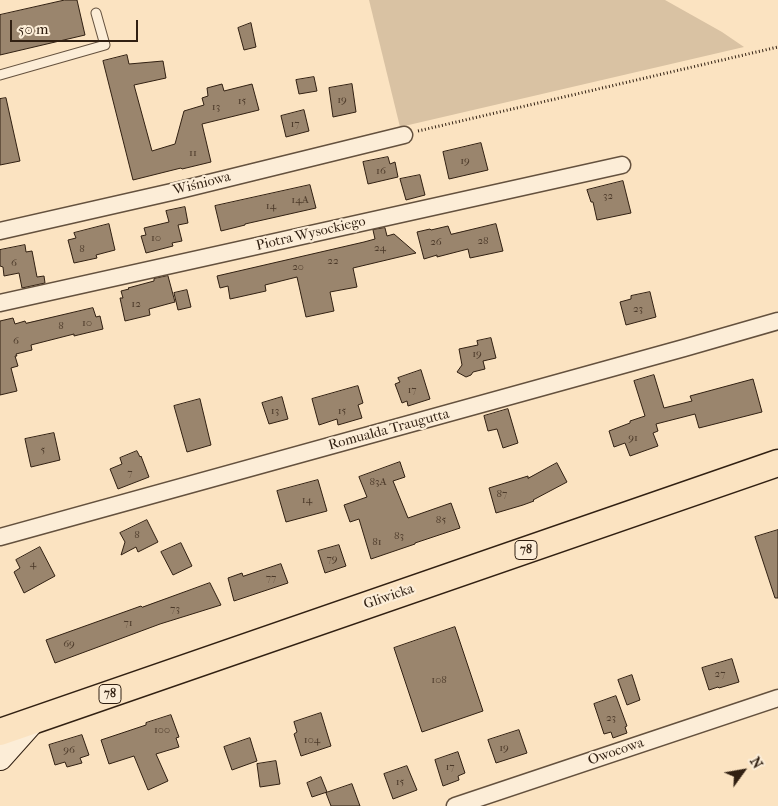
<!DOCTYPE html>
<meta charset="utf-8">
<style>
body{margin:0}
#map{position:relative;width:778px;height:806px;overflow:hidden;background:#fbe3c1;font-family:"IM FELL French Canon",serif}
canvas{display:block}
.north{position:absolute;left:718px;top:746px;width:50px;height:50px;-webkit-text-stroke:4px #fcedd7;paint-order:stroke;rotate:58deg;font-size:14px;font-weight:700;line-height:20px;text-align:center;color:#312012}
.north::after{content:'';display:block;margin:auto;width:18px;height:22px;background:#312012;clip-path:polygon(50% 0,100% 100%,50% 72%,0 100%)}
.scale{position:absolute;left:10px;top:20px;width:128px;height:22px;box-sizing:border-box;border:2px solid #312012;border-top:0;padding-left:6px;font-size:15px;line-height:18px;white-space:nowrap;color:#312012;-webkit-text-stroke:4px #fcedd7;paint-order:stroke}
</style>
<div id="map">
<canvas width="778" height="806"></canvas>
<div class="north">N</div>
<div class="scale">50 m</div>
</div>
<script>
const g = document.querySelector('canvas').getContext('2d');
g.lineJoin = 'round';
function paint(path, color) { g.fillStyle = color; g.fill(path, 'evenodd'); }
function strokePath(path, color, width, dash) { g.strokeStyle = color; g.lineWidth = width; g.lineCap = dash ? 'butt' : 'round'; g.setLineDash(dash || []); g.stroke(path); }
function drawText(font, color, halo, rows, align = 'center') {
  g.font = font + ' "IM FELL French Canon",serif'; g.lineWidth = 4.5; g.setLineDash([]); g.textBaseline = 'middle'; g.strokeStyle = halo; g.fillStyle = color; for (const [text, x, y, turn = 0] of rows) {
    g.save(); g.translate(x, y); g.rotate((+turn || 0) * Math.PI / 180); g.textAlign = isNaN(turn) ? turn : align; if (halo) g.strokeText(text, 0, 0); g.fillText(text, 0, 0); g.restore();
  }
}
paint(new Path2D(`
 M369 0H665L722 32 744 47 400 127Z`), '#d9c2a3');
const building = new Path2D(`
 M65 0H77L85 35 0 55V15Z
 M251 23 256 47 244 50 238 28Z
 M127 55 129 64 163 61 166 78 134 85 152 151 175 144 184 111 204 105 202 98 208 96 207 88 222 84 224 91 252 84 259 110 202 124 211 162 182 169 181 168 133 180 103 61Z
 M314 77 317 91 299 94 296 80Z
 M352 84 356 112 333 117 329 88Z
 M6 98 20 161 0 165V99Z
 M304 110 309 131 286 137 281 116Z
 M481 143 488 170 449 179 443 152Z
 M388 157 390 164 395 162 398 177 368 184 363 162Z
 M420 175 425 195 406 200 400 179Z
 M623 181 631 213 597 220 593 202H591L587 190Z
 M310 185 316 208 245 224V225L221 231 215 206Z
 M185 207 188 223 178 225 182 241 172 243 173 246 146 253 141 236 146 235 144 228 169 222 166 211Z
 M109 224 115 250 96 255 97 258 74 263 68 240 76 238 74 233Z
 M496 224 503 251 470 258 468 249 437 257V255L424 259 417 232 430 229 431 230 448 226 451 234Z
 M385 228 387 236 394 234 416 253 353 268 357 287 330 292 334 311 306 317 297 277 265 285 266 291 230 299 228 286 220 288 217 276 364 242 375 239 373 230Z
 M25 245 26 252 32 251 37 277 44 276 45 283 22 288 19 273 4 276 3 267 0 266V250Z
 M168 276 175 302 149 309 150 315 125 321 120 298H123L121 291 129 289 128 288 154 281V279Z
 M187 290 191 307 178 310 174 293Z
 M650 292 656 317 626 325 620 302 631 299V296Z
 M93 308 96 317 100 316 103 329 74 336V334L31 345 32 350 16 354 17 356H15L18 366 11 368 17 391 0 395V321L13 318 15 324 25 321 26 323Z
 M491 338 496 358 483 361 485 369 473 372 471 375 466 377 457 372 462 365 459 349 478 345 477 341Z
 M421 370 430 399 408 406 407 401 402 403 395 384 400 382 398 378Z
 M654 375 664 408 692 401 690 396 753 379 762 412 699 428 695 414 656 424 658 431 653 433 658 446 630 456 625 443 614 447 609 431 630 423V421L645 416 634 381Z
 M358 386 363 403 358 405 362 418 338 425 337 419 319 425 312 399Z
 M282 397 288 419 269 424 262 403Z
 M200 399 211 445 187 452 174 406Z
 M508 409 518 443 503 448 497 429 488 431 484 416Z
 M54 433 60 460 31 467 25 439Z
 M137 451 140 457 141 456 149 477 118 489 110 469 122 464 120 458Z
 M400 462 405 477 393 481 408 518 451 503 460 528 415 543V544L371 559 359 519 350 522 344 505 367 497 359 477Z
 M557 463 567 482 533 500 534 501 523 505 496 513 489 488 528 476V478Z
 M318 480 327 511 286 522 277 491Z
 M147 520 158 542 138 552 136 547 121 555 125 542 120 533Z
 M778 530V598H775L755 537Z
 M181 543 192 566 173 575 161 552Z
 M339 545 346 566 325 573 318 551Z
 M40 547 55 576 24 593 14 572 20 568 16 560Z
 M281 564 288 583 234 601 228 578 242 573 243 576Z
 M210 583 221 605 160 624 55 663 46 640 141 606 142 607Z
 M455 627 483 711 422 732 394 648Z
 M732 659 739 682 719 688 718 687 709 690 702 668Z
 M632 675 640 700 627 705 618 680Z
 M616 696 627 726 625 727 627 733 613 738 611 732 604 734 594 704Z
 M321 713 331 746 301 756 294 734 297 732 294 722Z
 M171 715 179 737 176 738 179 747 156 754 168 781 148 790 134 756 109 764 101 740 146 725V723Z
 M519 730 527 753 496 763 488 740Z
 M82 735 89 755 80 758 82 763 67 767 65 762 55 765 49 745Z
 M250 738 257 761 232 770 224 747Z
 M458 752 465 773 458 776 459 780 443 786 435 760Z
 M276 761 280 784 260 787 257 764Z
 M407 766 417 790 393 799 384 774Z
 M321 777 327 792 312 797 307 783Z
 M352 784 360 806H331L326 793Z`);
paint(building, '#9a856d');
strokePath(building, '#312012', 1);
const lane = new Path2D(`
 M0 75 105 45 96 13`);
const street = new Path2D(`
 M0 231 176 191 404 135
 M0 303 622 165
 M0 537 684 348 778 321
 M455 806 778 698`);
const secondary = new Path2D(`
 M0 758 33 721`);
const primary = new Path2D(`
 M0 732 778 463`);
strokePath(lane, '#64513e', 11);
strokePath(street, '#64513e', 19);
strokePath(secondary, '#312012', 26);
strokePath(primary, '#312012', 29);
strokePath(new Path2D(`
 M418 131 778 47`), '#312012', 3, [1, 2.5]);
strokePath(lane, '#fcedd7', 9);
strokePath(street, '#fcedd7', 16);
strokePath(secondary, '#fcedd7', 24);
strokePath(primary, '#fbe3c1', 26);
drawText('11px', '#4b3929', null, [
 ["19",342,100],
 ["15",242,101],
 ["13",216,107],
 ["17",295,124],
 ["11",193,153],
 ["19",465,161],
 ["16",381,171],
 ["32",608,196],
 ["14A",300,200],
 ["14",271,206],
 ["10",156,238],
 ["28",483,241],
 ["26",436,242],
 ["24",380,248],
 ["8",82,249],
 ["22",333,261],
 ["6",14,263],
 ["20",298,267],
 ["12",136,304],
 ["23",638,309],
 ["10",87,323],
 ["8",61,326],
 ["6",16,341],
 ["19",477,354],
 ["17",412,390],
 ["13",275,411],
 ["15",342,411],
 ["91",633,438],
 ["5",43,450],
 ["7",130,473],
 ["83A",378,482],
 ["87",502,494],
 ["14",307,500],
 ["85",441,520],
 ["8",137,535],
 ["83",399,536],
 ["81",377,542],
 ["79",332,559],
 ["4",33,564],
 ["77",271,578],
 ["73",175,609],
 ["71",128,623],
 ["69",69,644],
 ["27",720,674],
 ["108",439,680],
 ["23",611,718],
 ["100",162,730],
 ["104",312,740],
 ["19",504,748],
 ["96",69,750],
 ["17",450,767],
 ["15",400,782]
]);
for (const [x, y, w] of [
 [526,550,22],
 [110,694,22]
]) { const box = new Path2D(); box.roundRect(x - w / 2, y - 9.5, w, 19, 4); g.fillStyle = '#fcedd7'; g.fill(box); strokePath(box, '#312012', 1); }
drawText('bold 12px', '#312012', null, [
 ["78",526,550],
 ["78",110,694]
]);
drawText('14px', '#312012', '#fcedd7', [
 ["Wiśniowa",202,184,-14],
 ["Piotra Wysockiego",311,234,-13],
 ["Romualda Traugutta",389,430,-15],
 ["Gliwicka",389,597,-19],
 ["Owocowa",616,752,-19]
]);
</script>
